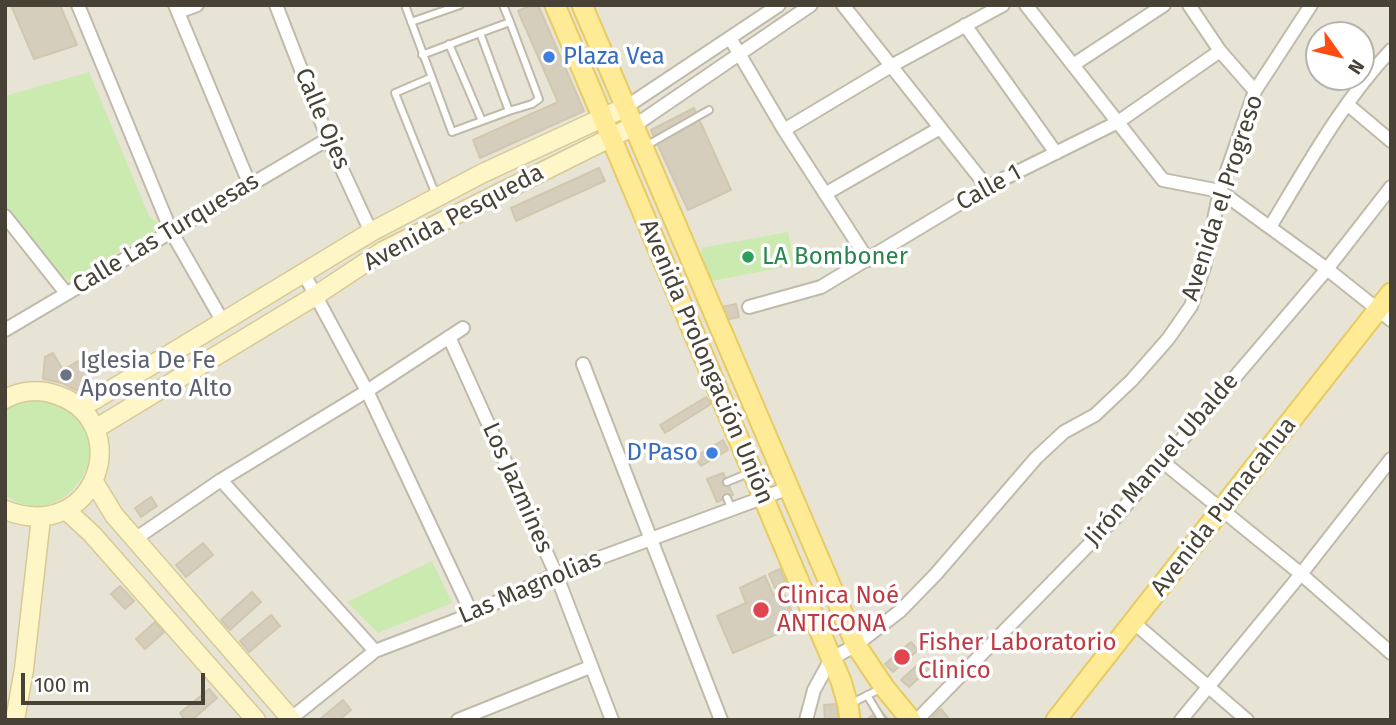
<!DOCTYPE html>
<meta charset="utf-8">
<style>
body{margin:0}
#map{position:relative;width:1396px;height:725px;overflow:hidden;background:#f4f1e7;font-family:"Fira Sans",sans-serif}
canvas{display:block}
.frame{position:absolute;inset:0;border:7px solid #484236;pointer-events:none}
.north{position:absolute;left:1305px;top:21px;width:70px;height:70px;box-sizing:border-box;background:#fff;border:2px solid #b6b3af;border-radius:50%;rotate:124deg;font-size:19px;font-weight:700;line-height:28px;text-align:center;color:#484236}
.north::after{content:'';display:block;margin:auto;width:24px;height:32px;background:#ff4c14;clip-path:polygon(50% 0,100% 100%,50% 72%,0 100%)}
.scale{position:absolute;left:21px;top:673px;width:184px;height:32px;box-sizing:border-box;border:4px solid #484236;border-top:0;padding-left:9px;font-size:21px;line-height:24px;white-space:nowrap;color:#484236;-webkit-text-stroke:5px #fff;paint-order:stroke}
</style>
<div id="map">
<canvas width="1396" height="725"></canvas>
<div class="frame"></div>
<div class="north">N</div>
<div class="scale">100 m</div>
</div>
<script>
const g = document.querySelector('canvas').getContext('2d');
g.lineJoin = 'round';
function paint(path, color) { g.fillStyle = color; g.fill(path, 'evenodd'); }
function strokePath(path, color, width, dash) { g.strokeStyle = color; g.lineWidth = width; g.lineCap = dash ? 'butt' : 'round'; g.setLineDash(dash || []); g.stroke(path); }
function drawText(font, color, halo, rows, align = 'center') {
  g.font = font + ' "Fira Sans",sans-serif'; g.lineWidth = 7; g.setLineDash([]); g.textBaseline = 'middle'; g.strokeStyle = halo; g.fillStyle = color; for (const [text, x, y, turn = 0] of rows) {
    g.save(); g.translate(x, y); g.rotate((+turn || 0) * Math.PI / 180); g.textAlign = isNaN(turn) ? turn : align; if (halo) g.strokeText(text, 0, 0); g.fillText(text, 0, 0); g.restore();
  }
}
paint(new Path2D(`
 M5 5H1391V720H5ZM1319 35H1361V77H1319Z`), '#e8e4d5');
paint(new Path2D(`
 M89 72 149 216 157 222C158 230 157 232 151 236L146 235 80 275 77 280 72 282 63 277 5 204V96Z
 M788 232 794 265 707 282 701 248Z
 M37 398C141 416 71 545 5 495V409L19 401Z
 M432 561 452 603 378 633 347 602Z`), '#caeaaf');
const building = new Path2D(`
 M11 5H60L77 45 34 59Z
 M532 5H538L584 111 480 158 473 140 558 102 518 11Z
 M694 108 731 190 688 210 651 130Z
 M599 168 605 181 516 221 511 208Z
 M736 304 739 317 724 320 722 307Z
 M53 353 63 370 80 360 93 384 80 392 62 383 43 379 45 357Z
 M706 397 711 404 665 433 660 425Z
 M723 440 728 450 701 466 695 457Z
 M723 473 733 495 717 502 707 479Z
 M151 497 157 506 141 517 135 508Z
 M203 543 213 555 186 577 176 565Z
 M780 569 786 583 775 588 769 574Z
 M765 576 774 596 783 592 798 625 733 653 717 616 746 603 740 588Z
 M120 586 134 601 125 609 111 594Z
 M252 592 261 602 230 630 221 620Z
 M271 615 280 626 249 652 240 641Z
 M155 622 164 632 145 649 136 639Z
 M911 642 918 650 893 672 885 664Z
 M925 658 932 666 909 687 901 680Z
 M209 689 217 698 192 720H185L180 713Z
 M343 700 351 710 339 720H319Z
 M837 704 838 720H825L824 705Z
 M879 709 889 720H867Z
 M941 709 950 720H935L933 717Z`);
paint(building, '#d6cebc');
strokePath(building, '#d1c7af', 2);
const lane = new Path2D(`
 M405 5 452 132 509 111 480 33 422 55
 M503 5 510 22
 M411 22 460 5
 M480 33 510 22 539 99 532 104 509 111
 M449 44 482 121
 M430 78 395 93 436 195
 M644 147 709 110
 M727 482 751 472
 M727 498 732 510
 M867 695 882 720
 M852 703 882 688`);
const street = new Path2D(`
 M78 5 171 231 223 322
 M175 5 249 183
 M276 5 328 139 371 232
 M843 5 987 187
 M1026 5 1163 180 1220 191 1327 269 1391 320
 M1189 5 1220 51 1255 91
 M178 12 197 5
 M965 25 1056 153
 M730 38 784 130 868 260
 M1073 65 1164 5
 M1347 104 1391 141
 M626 107 779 5
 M634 126 811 5
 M784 130 891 66 1003 5
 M825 194 940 128
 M5 216 66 293
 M1270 227C1307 166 1342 102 1391 50
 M304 274 367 391 472 614
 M749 307 821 287 987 187 1118 122 1220 51
 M5 330 328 139
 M449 337 556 574 612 720
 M583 364 721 720
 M1163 462 1301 574 1391 653
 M221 480 375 651
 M135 539 221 480 367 391 463 328
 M1133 622 1247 720
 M289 720 375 651 472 614 556 574 789 488
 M458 720 590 667
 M806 720 814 690 831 659 856 645 900 611 936 574 1036 458 1064 432 1095 415 1132 380 1168 339 1191 306 1204 267 1220 191 1255 91 1311 5
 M917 720 1115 518 1327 269 1391 187
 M1181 720 1301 574 1391 459`);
const secondary = new Path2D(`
 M5 399C21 390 40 389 57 395 136 422 97 546 5 510
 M81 408 371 232 483 173 626 107
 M95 429 315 296 383 251 634 126
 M94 482 114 515 292 720
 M66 510 92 534 256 720
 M15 720 24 669 41 518`);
const primary = new Path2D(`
 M555 5 841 681 848 705 850 720
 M582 5 856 645 884 687 911 720
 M1056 720 1391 293`);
strokePath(lane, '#c0baaa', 10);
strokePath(street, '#c0baaa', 16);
strokePath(secondary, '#d6ca96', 21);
strokePath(primary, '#e7cb62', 23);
strokePath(lane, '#fff', 6);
strokePath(street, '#fff', 12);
strokePath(secondary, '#fff6c7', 18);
strokePath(primary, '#ffea96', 19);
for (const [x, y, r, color] of [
 [549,57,7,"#3f7fe0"],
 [748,257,7,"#2e9e5b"],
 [66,375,7,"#6b7280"],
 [712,453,7,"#3f7fe0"],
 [761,610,9,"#e0444e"],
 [902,657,9,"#e0444e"]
]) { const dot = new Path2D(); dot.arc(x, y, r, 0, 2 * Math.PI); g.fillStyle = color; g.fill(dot); strokePath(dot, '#fff', 2.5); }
drawText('24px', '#366cbe', '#fff', [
 ["Plaza Vea",563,57],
 ["D'Paso",698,453,"right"]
], 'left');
drawText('24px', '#484236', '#fff', [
 ["Calle Ojes",322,119,67],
 ["Calle 1",989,188,-29],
 ["Avenida el Progreso",1223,198,-72],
 ["Avenida Pesqueda",454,218,-28],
 ["Calle Las Turquesas",166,234,-31],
 ["Avenida Prolongación Unión",706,362,67],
 ["Jirón Manuel Ubalde",1162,460,-49],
 ["Los Jazmines",517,488,66],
 ["Avenida Pumacahua",1224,507,-52],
 ["Las Magnolias",530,588,-23]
]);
drawText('24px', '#27864d', '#fff', [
 ["LA Bomboner",762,257]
], 'left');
drawText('24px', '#5b616d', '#fff', [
 ["Iglesia De Fe",80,361],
 ["Aposento Alto",80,389]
], 'left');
drawText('24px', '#be3a42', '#fff', [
 ["Clinica Noé",777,596],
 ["ANTICONA",777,624],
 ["Fisher Laboratorio",918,643],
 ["Clinico",918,671]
], 'left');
</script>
